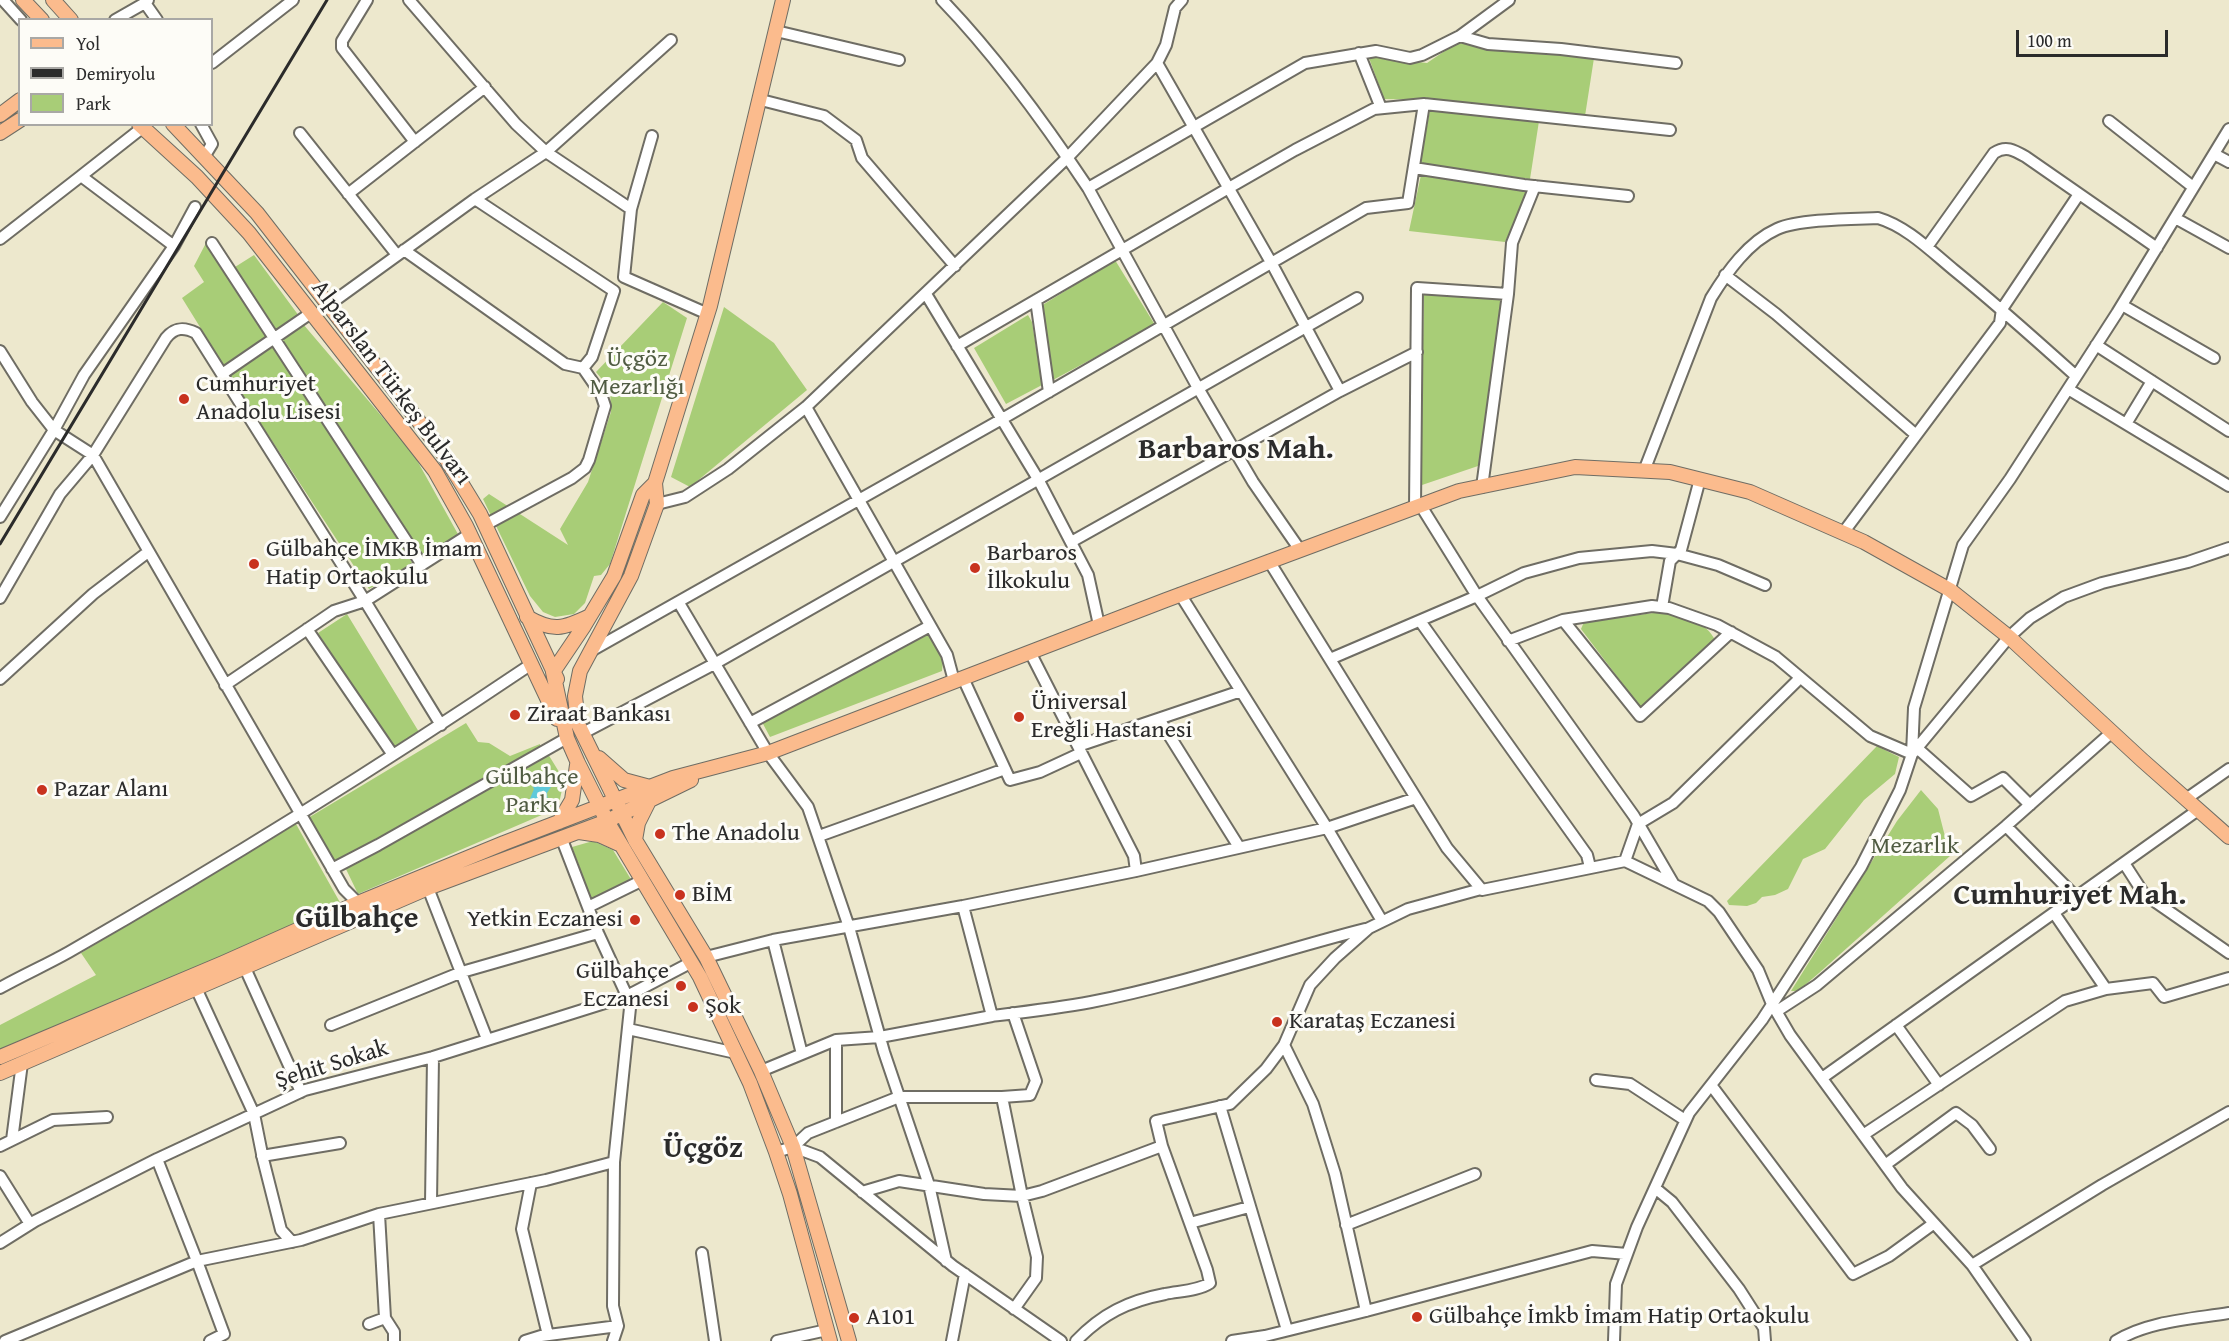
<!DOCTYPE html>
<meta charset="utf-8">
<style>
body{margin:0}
#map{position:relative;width:2229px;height:1341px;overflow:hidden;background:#ede8cd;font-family:"Gentium Book Plus",serif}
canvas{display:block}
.legend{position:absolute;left:18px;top:18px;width:195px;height:108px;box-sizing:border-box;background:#fdfcf7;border:2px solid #a9a8a5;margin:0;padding:8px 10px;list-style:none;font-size:18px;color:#2b2b2b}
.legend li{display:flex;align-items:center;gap:12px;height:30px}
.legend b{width:30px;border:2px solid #a9a8a5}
.scale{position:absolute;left:2016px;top:30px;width:152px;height:27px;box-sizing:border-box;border:3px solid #2b2b2b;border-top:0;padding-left:8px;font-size:18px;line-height:21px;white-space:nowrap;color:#2b2b2b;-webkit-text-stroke:4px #fdfcf7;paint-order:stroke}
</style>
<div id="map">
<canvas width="2229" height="1341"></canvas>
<ul class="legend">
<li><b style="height:8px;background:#fbbb8d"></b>Yol</li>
<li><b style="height:8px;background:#2b2b2b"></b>Demiryolu</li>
<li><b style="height:16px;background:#a8cd77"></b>Park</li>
</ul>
<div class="scale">100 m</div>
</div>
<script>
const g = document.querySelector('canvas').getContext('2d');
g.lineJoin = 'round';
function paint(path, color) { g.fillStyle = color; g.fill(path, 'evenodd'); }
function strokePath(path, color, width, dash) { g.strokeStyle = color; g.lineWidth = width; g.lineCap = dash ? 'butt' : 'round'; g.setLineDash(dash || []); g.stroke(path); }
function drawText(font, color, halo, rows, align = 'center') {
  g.font = font + ' "Gentium Book Plus",serif'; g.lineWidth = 6; g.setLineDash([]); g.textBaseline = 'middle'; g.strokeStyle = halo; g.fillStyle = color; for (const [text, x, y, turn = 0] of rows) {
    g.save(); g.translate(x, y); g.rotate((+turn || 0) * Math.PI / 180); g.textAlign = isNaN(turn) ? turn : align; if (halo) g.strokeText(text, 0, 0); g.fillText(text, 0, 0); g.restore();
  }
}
paint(new Path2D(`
 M1461 40 1488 48 1594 58 1585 116 1429 100 1384 99 1369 58 1373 54 1409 61 1427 63Z
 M1430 110H1444L1539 121 1530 179 1420 164Z
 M1421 175 1530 190 1505 242 1409 231Z
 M206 243 272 338 226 369 182 298 204 282 194 266Z
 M254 255 299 316 277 331 235 267Z
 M1115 260 1155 325 1053 380 1041 306Z
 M1424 294H1476L1499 298 1503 307 1481 465 1422 485 1420 482Z
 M663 302 687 318 610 564 601 575 594 576 585 603 574 614 555 617 543 612 530 596 483 499 489 494 568 545 560 529 588 482 611 412 610 389 596 372Z
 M724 307 774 343 807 390 690 487 671 477Z
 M1028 315 1032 322 1042 385 1006 404 974 348Z
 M303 324 413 453 459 536 423 557 283 340Z
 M273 344 413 564 369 589 229 375Z
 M1661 612C1683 615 1706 620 1716 642L1641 708 1581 629 1584 622Z
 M347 614 419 732 394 748 318 633Z
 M929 632 943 661 942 671 770 737 762 722Z
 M466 723 478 742 489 743 510 756 540 744V750L335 863 308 818Z
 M1877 746 1899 757 1895 774 1864 800 1825 849 1803 859 1788 889 1775 895 1762 897 1756 903 1747 906 1729 905 1727 901Z
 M548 754 564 780 560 799 551 811 358 894 345 867Z
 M1921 790 1938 809 1950 856 1819 973 1798 991H1791L1897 821Z
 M296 824 342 906 0 1050V1025L96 975 81 953Z
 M593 841 613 850 632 881 592 901 572 847Z`), '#a8cd77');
paint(new Path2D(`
 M541 774H543L551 787 547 793 548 802 534 805 529 801 534 789 530 781 534 778 538 779Z`), '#5fc9da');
const minor = new Path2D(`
 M3 0 21 20
 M148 0 145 3 157 20
 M367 0 342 41V48L415 142
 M409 0 516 124 546 152 631 209 624 277 708 314
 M942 0C997 57 1044 122 1088 188L1198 388 1253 482 1300 550
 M115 20 145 3
 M776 31 899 60
 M1460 36 1488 44 1561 49 1676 63
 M1359 53 1381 108
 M212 63 293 0
 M761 100 824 116 856 140 862 158 955 266
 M2109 121 2193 187
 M201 124 212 144 204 157
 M300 133 397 255
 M2214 154 2229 162
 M1414 168 1524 185 1628 196
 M81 176 142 128
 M1088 188 1305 63 1376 51 1410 58 1422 55 1460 36 1509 0
 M348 194 485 87
 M631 209 652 136
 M2175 218 2229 248
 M0 239 81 176 174 246 195 207
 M212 243 422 565
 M1927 247 1994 153C2006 145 2014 150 2026 157L2157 248
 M404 250 565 364 583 368 592 357 614 291 475 199
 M1725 275 1776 314 1915 434
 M926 294 1038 479 1088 575 1099 625
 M1508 294 1512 243 1535 186
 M1036 300 1049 392
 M330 304 475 199 546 152 671 40
 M2122 305 2214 358
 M2096 345 2229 431
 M957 346 1227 189 1295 150 1374 109 1424 104 1670 130
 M0 351 32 402 54 430 93 455 344 889 358 903
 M222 374 311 313
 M2068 389 2229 486
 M1340 391 1417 352
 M806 407 947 655 954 681
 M2126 424 2152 381
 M1644 471 1711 298C1727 272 1748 242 1777 229 1799 219 1853 219 1878 218 1906 226 1931 251 1954 270 1996 304 2036 340 2076 376
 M657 504 685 497 728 469 806 407 1068 157 1157 63 1166 45 1175 8 1182 0
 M1421 506 1477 596 1634 816 1673 883
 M1415 508 1417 288 1508 294 1482 487
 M0 517 54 430 84 375 174 246
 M485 525 572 478 585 468 589 460 605 406 601 394 583 368
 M1843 533 2000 323 2002 309 2079 194
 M1071 542 1340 391 1272 264 1157 63
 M1269 561 1447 848 1482 890 1625 861 1708 901 1719 912 1758 970 1772 1004 1790 1035 1902 1188 1972 1265 2025 1341
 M1180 594 1327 828 1382 921
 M0 598 60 494 93 455 166 338C175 327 184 327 196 333L365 601 441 725
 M679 603 768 753 808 807 849 927 884 1052 929 1185 946 1261
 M1662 607 1670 561 1681 550 1700 479
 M1563 620 1640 716 1731 632
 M1420 621 1587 855 1590 867
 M307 629 393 755
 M1508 641 1563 620 1652 606 1669 608 1717 625 1776 657 1870 736 1912 754 2009 637 2030 618 2064 597 2102 583 2188 562 2229 548
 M591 651 1002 419 1366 208 1408 203 1424 104
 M1030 652 1134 856 1136 871
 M1330 659 1477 596 1524 573 1579 558 1652 551 1677 554 1718 565 1765 585
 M963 678 1010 780 1040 772 1081 753
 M0 679 93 594 148 552
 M225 685 334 611 365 601 470 534
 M1159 719 1239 847
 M750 723 930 626
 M583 733 716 663 1357 298
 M1078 746 1241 691
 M1917 748 1971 796 2003 778 2030 805
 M2186 799 2229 769
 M2006 826 2076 897
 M819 836 1005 769
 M561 837 598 933 627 996 630 1008 614 1162 613 1306 618 1326 613 1341
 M1625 861 1638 824 1673 803 1800 678
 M2124 863 2144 894 2229 953
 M332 869 378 845 567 738
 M428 888 487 1039
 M588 907 643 880
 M2054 913 2106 989 2153 983 2164 997 2229 978
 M773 940 802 1054
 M706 957 773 940 963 906 1136 871 1327 828 1416 798
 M245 968 301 1092
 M0 988C23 975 46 965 69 952 226 862 380 766 530 665
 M196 988 254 1114 263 1159 281 1230 292 1242
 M1777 1011 1817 985 2006 826 2112 732
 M992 1016C1025 1012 1059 1008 1091 1002 1184 984 1274 952 1365 929
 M331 1025 462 972 598 933
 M1896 1025 1939 1085
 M628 1029 736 1053
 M836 1040V1122
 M1284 1045 1313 1104 1335 1174 1366 1311
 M761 1071 836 1040 880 1037 992 1016 963 906
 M1822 1078 2198 810
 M1596 1080 1630 1084 1685 1120
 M1711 1085 1853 1274 1889 1256 1933 1224
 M1002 1097 1022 1196 1037 1257 1036 1278 1014 1309
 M1220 1106 1287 1330
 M1863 1135 2065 1001 2106 989
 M12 1140 22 1063
 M0 1146 53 1120 107 1117
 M793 1147 808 1133 899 1097H1002L1030 1095 1036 1081 1013 1013
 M776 1152 793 1147 820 1157 953 1266 1061 1341
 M262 1156 340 1143
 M157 1159 197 1261 224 1334 210 1341
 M1885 1165 1956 1113 1972 1125 1990 1149
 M0 1176 30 1224
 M531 1183 522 1229 548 1335
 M1655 1188 1672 1202 1739 1289 1764 1328 1765 1341
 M862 1192 899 1181 984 1194 1022 1196 1042 1191 1162 1146 1156 1121 1230 1104 1266 1069 1284 1045 1310 985 1335 958 1369 928 1408 909 1481 889
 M431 1203 433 1057
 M1190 1223 1249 1207
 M1346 1225 1475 1174
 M0 1243 35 1221 157 1159 305 1090 433 1057 627 996 692 962
 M702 1253 715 1341
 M1972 1265 2102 1185 2229 1112
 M385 1318 394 1332V1341
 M369 1324 385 1318 379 1214
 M5 1341 197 1261 301 1240 379 1214 546 1180 614 1162
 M525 1341 541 1336 618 1326
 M777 1341 827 1330
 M952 1341 965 1274
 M1076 1341C1102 1314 1128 1301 1165 1294 1179 1291 1198 1291 1210 1283L1207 1270 1162 1146
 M1232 1341 1265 1336 1366 1311 1592 1251 1627 1254
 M1614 1341 1616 1284 1637 1227 1689 1113 1762 1020 1861 867 1900 790 1912 754 1914 708 1963 545 2010 479 2117 313 2229 129
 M2116 1341C2148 1321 2192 1319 2229 1313`);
const major = new Path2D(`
 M23 0 42 20
 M53 0 71 20
 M783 0 710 306 655 483 657 504 631 576 580 671 575 696 578 724 635 840 706 957 761 1071 793 1147 849 1341
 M0 115 20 100
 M139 124 197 177 249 233 435 471 466 526 557 719
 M173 124 257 213 441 450 480 514 557 679
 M0 133 20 120
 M655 483 643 495 614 576 584 626 553 672 567 738 578 763 607 821 700 977 750 1083 776 1152 790 1194 830 1341
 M527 617C553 632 563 629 590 616
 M599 758 624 780 650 787
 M559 822 572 800 577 765
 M579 832 599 835 621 845
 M635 840 638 823 649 801
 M0 1057 223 963 358 903 504 843 673 778 768 753 1166 600 1459 491 1575 467 1670 472 1750 492 1864 542 1950 590 2009 637 2142 760 2229 837
 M0 1073 428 888 607 821 691 780`);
strokePath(minor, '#6f6d64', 14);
strokePath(major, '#6f6d64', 16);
strokePath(minor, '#fff', 10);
strokePath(major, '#fbbb8d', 14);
strokePath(new Path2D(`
 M0 544 327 0`), '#2b2b2b', 3);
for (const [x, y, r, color] of [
 [184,399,6,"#c8321e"],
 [254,564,6,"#c8321e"],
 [975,568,6,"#c8321e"],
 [515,715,6,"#c8321e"],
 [1019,717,6,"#c8321e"],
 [42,790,6,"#c8321e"],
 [660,834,6,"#c8321e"],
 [680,895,6,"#c8321e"],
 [635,920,6,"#c8321e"],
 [681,986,6,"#c8321e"],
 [693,1007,6,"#c8321e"],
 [1277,1022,6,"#c8321e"],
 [1417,1317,6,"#c8321e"],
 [854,1318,6,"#c8321e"]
]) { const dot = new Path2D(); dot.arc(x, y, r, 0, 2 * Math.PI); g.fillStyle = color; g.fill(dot); strokePath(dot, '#fdfcf7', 2); }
drawText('24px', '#505c42', '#fdfcf7', [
 ["Üçgöz",637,360],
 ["Mezarlığı",637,388],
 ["Gülbahçe",532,778],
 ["Parkı",532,806],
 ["Mezarlık",1915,847]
]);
drawText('24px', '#2b2b2b', '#fdfcf7', [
 ["Alparslan Türkeş Bulvarı",391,383,53],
 ["Şehit Sokak",332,1065,-17]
]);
drawText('24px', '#2b2b2b', '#fdfcf7', [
 ["Cumhuriyet",196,385],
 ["Anadolu Lisesi",196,413],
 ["Gülbahçe İMKB İmam",266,550],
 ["Hatip Ortaokulu",266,578],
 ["Barbaros",987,554],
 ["İlkokulu",987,582],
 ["Üniversal",1031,703],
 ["Ereğli Hastanesi",1031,731],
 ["Ziraat Bankası",527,715],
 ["Pazar Alanı",54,790],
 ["The Anadolu",672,834],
 ["BİM",692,895],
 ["Yetkin Eczanesi",623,920,"right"],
 ["Gülbahçe",669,972,"right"],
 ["Eczanesi",669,1000,"right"],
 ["Şok",705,1007],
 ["Karataş Eczanesi",1289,1022],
 ["Gülbahçe İmkb İmam Hatip Ortaokulu",1429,1317],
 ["A101",866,1318]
], 'left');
drawText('bold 30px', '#2b2b2b', '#fdfcf7', [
 ["Barbaros Mah.",1236,450],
 ["Cumhuriyet Mah.",2070,896],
 ["Gülbahçe",357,919],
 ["Üçgöz",703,1149]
]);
</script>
